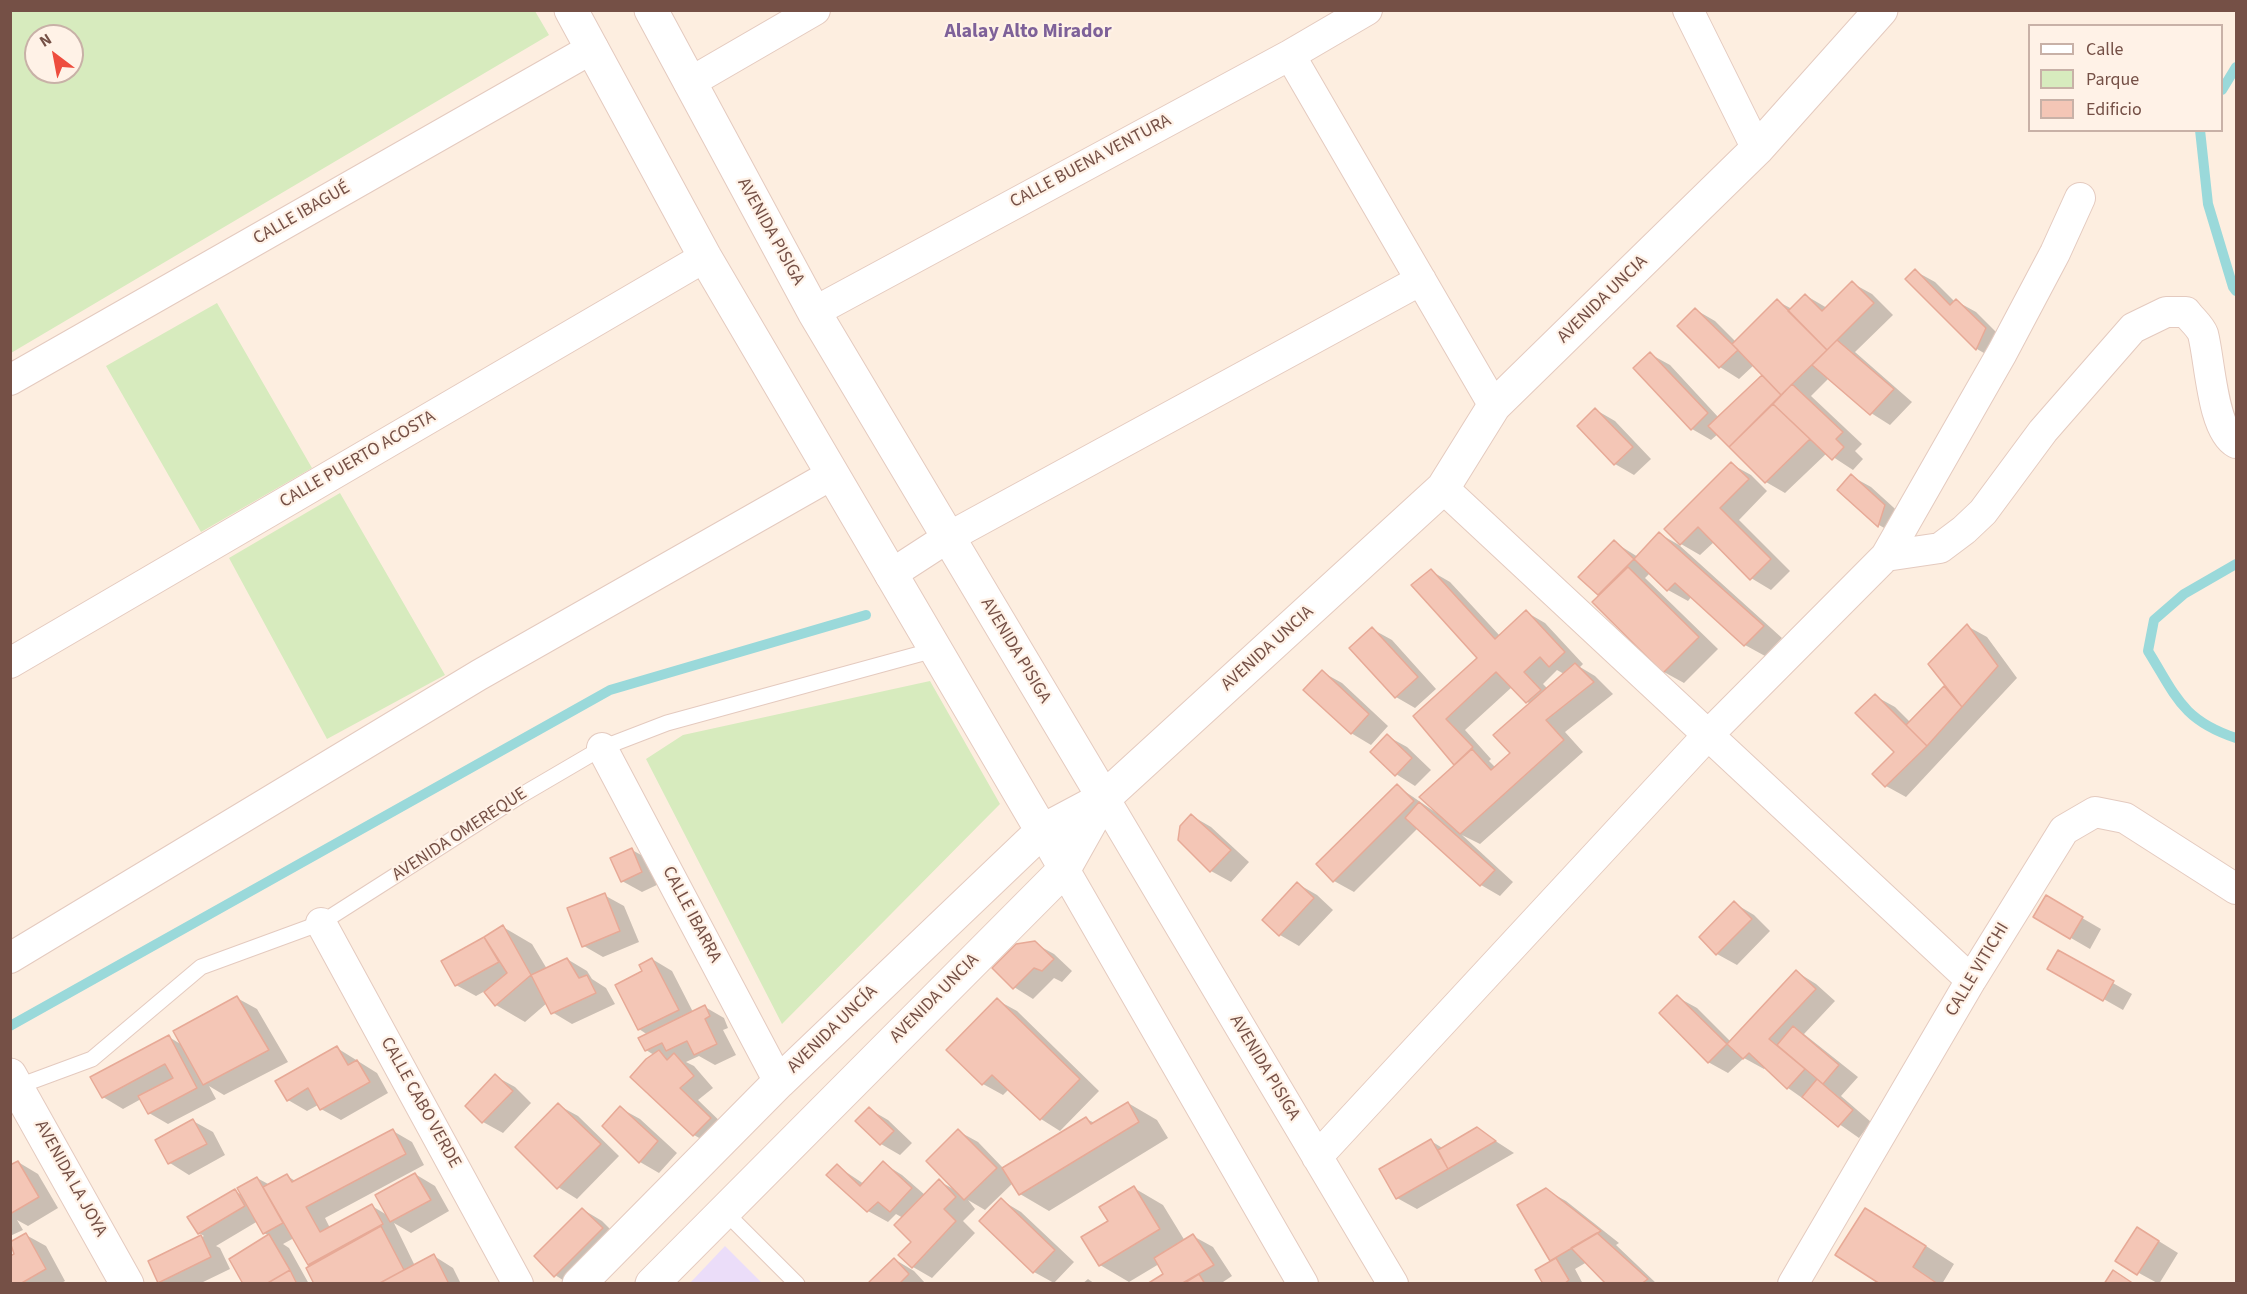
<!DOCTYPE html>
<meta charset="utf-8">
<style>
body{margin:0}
#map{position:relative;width:2247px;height:1294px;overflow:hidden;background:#fdeee0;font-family:"Source Sans 3",sans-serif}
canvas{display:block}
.frame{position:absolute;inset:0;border:12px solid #755046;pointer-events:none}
.legend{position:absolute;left:2028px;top:24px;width:195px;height:108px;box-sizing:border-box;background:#fff2e7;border:2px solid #c8b1a7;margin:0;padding:8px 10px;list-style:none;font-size:18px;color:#755046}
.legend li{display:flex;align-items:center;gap:12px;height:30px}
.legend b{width:30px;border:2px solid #c8b1a7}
.north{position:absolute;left:24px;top:24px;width:60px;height:60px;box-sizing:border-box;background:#fff2e7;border:2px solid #c8b1a7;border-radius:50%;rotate:328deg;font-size:16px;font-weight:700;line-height:24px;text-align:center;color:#755046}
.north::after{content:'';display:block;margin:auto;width:21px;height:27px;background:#ee4d3e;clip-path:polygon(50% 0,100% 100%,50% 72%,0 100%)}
</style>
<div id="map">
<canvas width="2247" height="1294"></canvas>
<div class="frame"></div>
<ul class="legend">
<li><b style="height:8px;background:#fff"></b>Calle</li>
<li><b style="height:16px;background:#d7ebbe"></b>Parque</li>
<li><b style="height:16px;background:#f4c6b6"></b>Edificio</li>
</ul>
<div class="north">N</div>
</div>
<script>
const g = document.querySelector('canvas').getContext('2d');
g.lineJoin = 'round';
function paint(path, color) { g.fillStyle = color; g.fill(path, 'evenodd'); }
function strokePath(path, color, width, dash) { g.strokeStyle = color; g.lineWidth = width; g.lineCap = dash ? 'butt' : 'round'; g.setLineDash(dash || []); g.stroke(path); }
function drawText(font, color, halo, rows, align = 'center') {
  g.font = font + ' "Source Sans 3",sans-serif'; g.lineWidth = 4.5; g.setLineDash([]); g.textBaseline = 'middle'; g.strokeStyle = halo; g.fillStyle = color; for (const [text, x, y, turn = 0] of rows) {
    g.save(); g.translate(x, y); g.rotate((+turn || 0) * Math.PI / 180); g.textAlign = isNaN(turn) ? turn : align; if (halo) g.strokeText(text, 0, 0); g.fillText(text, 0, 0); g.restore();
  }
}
paint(new Path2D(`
 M725 1246 762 1283H690Z`), '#ebddf9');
paint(new Path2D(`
 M535 11 549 35 11 353V11ZM36 36H72V72H36Z
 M217 303 312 468 201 532 106 366Z
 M340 493 445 675 327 739 229 558Z
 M930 681 1000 804 782 1024 646 759 683 735Z`), '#d7ebbe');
paint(new Path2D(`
 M1915 271 1935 282 1955 302 1956 301 1976 312 2005 341 1996 360 1977 349 1907 279Z
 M1852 283 1872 294 1893 315 1855 352 1912 402 1890 425 1871 413 1829 378 1811 396 1862 444 1855 451 1863 459 1853 470 1827 453 1785 493 1766 482 1718 434 1711 440 1692 429 1650 354 1670 365 1719 418 1764 375 1754 365 1739 379 1720 367 1696 310 1715 321 1736 342 1777 301 1792 309 1805 295 1827 308Z
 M1596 410 1615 421 1651 459 1634 475 1615 464Z
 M1731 464 1751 475 1767 491 1739 520 1790 571 1771 590 1751 578 1714 542 1700 555 1681 544 1666 529Z
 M1851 476 1871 487 1904 517 1898 536 1879 525 1839 490Z
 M1660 534 1679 545 1782 638 1765 656 1745 645 1692 596 1688 601 1668 590 1650 573 1645 578 1718 649 1684 683 1664 672 1601 596 1581 577 1614 542 1638 557Z
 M1431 571 1450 582 1500 636 1526 612 1545 623 1583 664 1580 667 1595 676 1613 694 1565 732 1583 752 1480 844 1462 835 1513 882 1500 896 1481 885 1418 828 1354 892 1334 881 1397 786 1438 814 1456 765 1415 716 1479 658ZM1557 670 1564 674 1548 689 1543 684ZM1512 687 1530 704 1512 753 1496 768 1489 761 1491 759 1465 730Z
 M1967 626 1987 637 2017 678 1906 797 1886 786 1874 774 1896 752 1875 696 1895 707 1911 723 1946 686Z
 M1372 629 1392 640 1436 689 1415 708 1396 697Z
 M1322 672 1342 683 1388 726 1371 745 1351 733Z
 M1387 736 1407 747 1431 770 1415 786 1396 774Z
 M1192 816 1211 827 1249 862 1231 882 1211 871 1180 839Z
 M632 850 652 861 661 883 642 892 622 881Z
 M1298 884 1317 895 1333 910 1299 946 1280 935Z
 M604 895 624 906 639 942 603 957 584 946Z
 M2046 897 2101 929 2090 949 2071 938Z
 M1734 903 1754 915 1770 931 1737 965 1717 954Z
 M503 927 532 944 547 969 567 959 587 971 592 979 606 988 615 1004 572 1024 552 1012 547 1003 525 1022 496 1005 485 991 476 996 456 985 443 962Z
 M1034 943 1054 954 1072 971 1062 982 1054 978 1033 999 1014 987Z
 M2059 952 2132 994 2123 1010 2049 968Z
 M652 959 672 971 693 1012 705 1007 724 1018 728 1028 723 1030 736 1055 715 1065 699 1056 686 1062 694 1066 713 1088 698 1100 729 1130 713 1146 694 1135 654 1055 646 1050 648 1035 639 1029 644 972Z
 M1797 972 1816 984 1835 1001 1804 1034 1858 1077 1841 1096 1871 1122 1859 1138 1788 1088 1766 1067 1764 1069 1744 1058 1728 1073 1708 1062 1677 997 1697 1008 1731 1042Z
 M237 998 257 1009 288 1062 224 1095 209 1086 216 1099 168 1124 149 1113 141 1099 123 1109 103 1097 169 1037 182 1045Z
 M997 1000 1017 1011 1099 1091 1060 1131 1041 1119 1009 1089 1003 1095 983 1084 948 1050Z
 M337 1048 377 1073 388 1093 341 1120 321 1109 318 1105 307 1111 288 1100Z
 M495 1076 515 1087 531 1103 503 1133 483 1122Z
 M1128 1103 1157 1120 1168 1138 1049 1211 1020 1194 1013 1183 985 1210 968 1200 975 1209 963 1221 975 1233 932 1278 913 1267V1241L903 1218 896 1214 888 1222 868 1211 837 1166 864 1184 883 1163 902 1175 925 1195 939 1181 955 1190 958 1131 978 1142 1004 1169 1086 1119 1095 1123Z
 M558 1105 578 1116 619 1156 577 1199 558 1187Z
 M620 1108 640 1119 677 1153 659 1173 640 1162Z
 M869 1109 888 1120 912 1143 900 1155 881 1144Z
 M193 1121 213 1132 225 1155 189 1175 170 1163Z
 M1477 1129 1514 1153 1417 1209 1397 1198 1431 1141 1444 1149Z
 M393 1131 412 1142 424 1165 325 1218 330 1228 372 1206 387 1215 415 1174 435 1186 449 1211 411 1233 394 1223 415 1266 434 1256 453 1268 461 1284H316L313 1266 294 1238 283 1244 289 1248 309 1284H245L270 1236 264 1233 258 1221 216 1246 220 1248 230 1269 199 1284 159 1282 150 1262 204 1236 199 1233 235 1191 243 1196 257 1178 270 1185 287 1176 297 1182Z
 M18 1162 38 1174 58 1208 28 1226 17 1220 23 1230 10 1236V1191Z
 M1134 1188 1163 1205 1185 1241 1193 1236 1213 1247 1232 1276 1220 1284H1150L1165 1275 1159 1264 1129 1282 1100 1265 1110 1221Z
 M1546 1190 1566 1201 1619 1243 1616 1245 1657 1284H1608L1587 1262 1575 1269 1583 1284H1545L1553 1262 1519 1205Z
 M1001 1200 1021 1212 1074 1262 1054 1283 1034 1272Z
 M582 1209 602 1221 621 1240 569 1284 555 1275Z
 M1895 1226 1954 1264 1942 1284H1883Z
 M26 1235 46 1246 65 1281 60 1284H10L17 1255 10 1243Z
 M2157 1240 2178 1253 2159 1284 2117 1261Z
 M894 1259 914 1271 926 1284H870Z
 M1088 1279 1095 1284H1082Z`), '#0003');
strokePath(new Path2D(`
 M2222 90 2236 67
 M2200 130 2208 204 2233 287 2236 291
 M2236 564 2184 594 2154 620 2148 651C2176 696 2182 720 2236 738
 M10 1026 610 690 866 615`), '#9ad9da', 10);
const building = new Path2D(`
 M1915 269 1950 305 1956 299 1986 328 1976 350 1905 279Z
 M1852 281 1874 303 1827 350 1788 311 1805 294 1822 311Z
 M1777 299 1827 350 1781 395 1732 344Z
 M1695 308 1738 350 1719 368 1677 326Z
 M1837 340 1894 389 1870 415 1812 365Z
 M1650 352 1708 413 1691 430 1633 368Z
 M1762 375 1781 395 1729 447 1708 426Z
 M1792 384 1843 432 1836 439 1844 447 1832 460 1773 404Z
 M1773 404 1810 439 1765 483 1729 447Z
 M1595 408 1633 447 1614 465 1577 426Z
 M1731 462 1749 479 1720 508 1771 559 1750 580 1698 527 1680 545 1664 529Z
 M1851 474 1885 505 1878 527 1837 490Z
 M1659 532 1764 626 1744 646 1675 583 1667 591 1634 559Z
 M1614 540 1634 559 1598 595 1578 577Z
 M1628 567 1699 637 1663 673 1592 602Z
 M1431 569 1495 639 1526 610 1565 652 1549 667 1540 657 1524 672 1541 690 1526 703 1496 672 1446 719 1473 747 1454 765 1413 716 1477 658 1411 585Z
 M1967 624 1998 666 1962 707 1928 664Z
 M1372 627 1418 677 1395 698 1349 648Z
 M1575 663 1594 682 1546 720 1564 740 1460 834 1419 797 1472 749 1491 770 1510 753 1493 735Z
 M1322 670 1369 714 1351 734 1303 690Z
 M1944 686 1962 707 1927 746 1906 725Z
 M1875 694 1927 746 1885 787 1872 774 1894 752 1855 713Z
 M1387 734 1412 758 1395 776 1370 752Z
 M1397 784 1414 801 1333 882 1316 864Z
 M1419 802 1495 870 1480 886 1405 818Z
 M1191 814 1231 850 1210 872 1178 840 1180 826Z
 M632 848 642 872 621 882 610 858Z
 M1297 882 1314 898 1279 936 1262 920Z
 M605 893 620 931 582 947 567 908Z
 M2046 895 2083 917 2070 939 2033 917Z
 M1734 901 1752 919 1716 955 1699 937Z
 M503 925 531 975 495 1006 484 992 507 973 484 937Z
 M484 937 499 962 455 986 441 961Z
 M1035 941 1054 959 1042 971 1034 968 1013 989 992 968 1016 944Z
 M2058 950 2114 981 2103 1001 2047 969Z
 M567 958 579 978 587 975 596 993 551 1014 531 975Z
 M652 958 679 1010 638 1030 615 985 642 971 639 965Z
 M1796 970 1816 989 1769 1039 1805 1069 1787 1089 1749 1053 1743 1059 1727 1044Z
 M1677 995 1727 1044 1708 1063 1659 1013Z
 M237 996 269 1050 203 1085 173 1031Z
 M997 998 1080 1079 1040 1120 992 1075 982 1085 946 1050Z
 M705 1005 710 1016 705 1019 717 1044 694 1055 687 1041 666 1051 662 1043 645 1051 638 1038Z
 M1793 1026 1839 1065 1823 1084 1777 1045Z
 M169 1035 197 1088 148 1114 138 1096 173 1078 165 1064 102 1098 90 1077Z
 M337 1046 348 1065 357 1060 370 1082 320 1110 308 1088 287 1101 275 1081Z
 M659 1050 667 1060 674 1053 694 1076 680 1088 711 1118 693 1136 630 1077 646 1059Z
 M495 1074 513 1091 482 1123 465 1106Z
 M1817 1079 1853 1110 1838 1127 1802 1097Z
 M1128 1102 1139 1122 1019 1195 1002 1168 1086 1117 1091 1124Z
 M558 1103 601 1144 557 1189 515 1147Z
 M620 1106 658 1141 639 1163 602 1126Z
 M869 1107 894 1131 880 1145 855 1121Z
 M193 1119 207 1144 168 1164 155 1140Z
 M1477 1127 1496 1141 1448 1169 1438 1150Z
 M393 1129 406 1154 306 1207 320 1232 372 1204 383 1224 308 1265 263 1187 287 1174 292 1182Z
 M958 1129 997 1168 964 1200 926 1161Z
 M1431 1139 1448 1169 1396 1199 1379 1169Z
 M18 1161 39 1197 10 1214V1165Z
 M883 1161 912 1188 890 1212 878 1202 867 1212 826 1175 837 1164 860 1186Z
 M415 1173 431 1200 390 1222 375 1195Z
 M257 1177 283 1223 263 1234 237 1188Z
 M939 1179 956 1197 944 1209 956 1221 912 1268 898 1255 911 1242 894 1225Z
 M1134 1186 1160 1229 1099 1266 1081 1237 1108 1221 1099 1207Z
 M1546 1188 1601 1231 1550 1261 1517 1205Z
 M235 1189 245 1206 198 1234 187 1217Z
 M1001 1198 1055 1250 1033 1273 979 1221Z
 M582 1208 603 1228 554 1277 534 1256Z
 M1865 1208 1926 1246 1913 1267 1938 1284H1880L1835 1255Z
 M381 1226 404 1270 378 1284H314L306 1268Z
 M2137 1227 2159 1241 2137 1275 2115 1261Z
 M26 1233 46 1269 20 1284H10V1256L14 1254 10 1242Z
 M1597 1233 1648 1279 1641 1284H1606L1571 1248Z
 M269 1234 290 1270 266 1284H243L229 1259Z
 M1193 1234 1214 1265 1181 1284H1147L1163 1274 1154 1258Z
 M201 1235 211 1257 158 1283 148 1261Z
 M434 1254 449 1284H378L404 1270Z
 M894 1258 909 1274 899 1284H867Z
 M1556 1258 1569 1280 1564 1284H1543L1535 1270Z
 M290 1270 297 1284H266Z
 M2113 1270 2134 1284H2104Z
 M1199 1274 1205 1284H1183Z`);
paint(building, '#f4c6b6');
strokePath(building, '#e7a996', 1.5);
const service = new Path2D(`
 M19 1086 92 1059 201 967 321 923 520 796 602 748 667 723 934 650
 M724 1211 797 1284`);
const minor = new Path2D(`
 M1688 10 1757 149
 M1290 55 1494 406
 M689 83 815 10
 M814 312 1290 55 1367 10
 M10 380 593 48
 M1443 488 1971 980
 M1886 556 1940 548 1964 530 1983 512 2043 431 2133 328 2166 312H2186C2191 319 2200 326 2203 334 2210 360 2212 430 2236 443
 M890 575 947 538 1421 280
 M10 663 705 257
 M602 748 779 1082
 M1104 798 1393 1284
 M1042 831 1303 1284
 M321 923 518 1284
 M10 958 479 675 831 475
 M1317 1157 1707 736 1886 556 2002 353 2055 253 2080 198
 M1793 1284 1971 980 2064 830 2095 812 2125 818 2236 889`);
const tertiary = new Path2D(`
 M571 10 705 257 1042 831
 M651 10 814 312 1104 798
 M10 1075 127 1284
 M579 1284 779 1082 1042 831 1104 798
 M652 1284 1063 871 1104 798 1443 488 1494 406 1757 149 1881 10`);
strokePath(service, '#e4cabf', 17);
strokePath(minor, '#e4cabf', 32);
strokePath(tertiary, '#e4cabf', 35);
strokePath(service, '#fff', 15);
strokePath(minor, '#fff', 30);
strokePath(tertiary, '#fff', 33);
drawText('18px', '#755046', '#fff2e7', [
 ["CALLE BUENA VENTURA",1091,162,-28],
 ["CALLE IBAGUÉ",302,214,-30],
 ["AVENIDA PISIGA",770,232,61],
 ["AVENIDA UNCIA",1603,300,-44],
 ["CALLE PUERTO ACOSTA",358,460,-30],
 ["AVENIDA UNCIA",1268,649,-42],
 ["AVENIDA PISIGA",1015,651,59],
 ["AVENIDA OMEREQUE",460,835,-33],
 ["CALLE IBARRA",691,915,62],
 ["CALLE VITICHI",1978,970,-59],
 ["AVENIDA UNCIA",935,999,-45],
 ["AVENIDA UNCÍA",833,1030,-44],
 ["AVENIDA PISIGA",1264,1068,59],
 ["CALLE CABO VERDE",420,1103,61],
 ["AVENIDA LA JOYA",70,1179,61]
]);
drawText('bold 20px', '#7e6199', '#fff2e7', [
 ["Alalay Alto Mirador",1028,33]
]);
</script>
